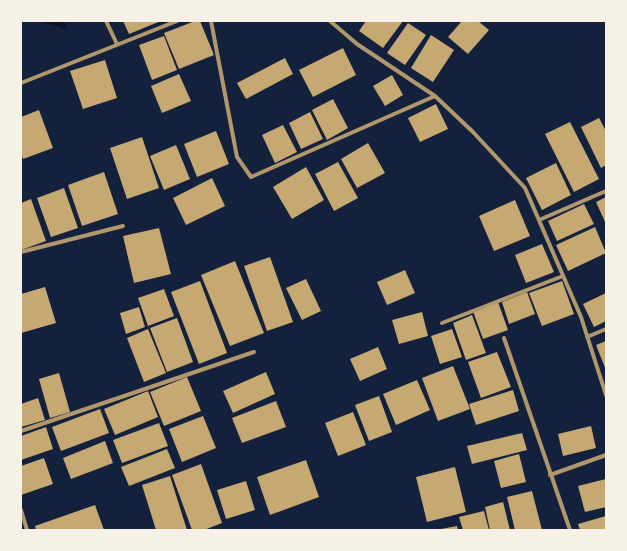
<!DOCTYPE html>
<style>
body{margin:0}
#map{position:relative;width:627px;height:551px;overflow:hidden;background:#14213d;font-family:Poppins,sans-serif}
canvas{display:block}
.frame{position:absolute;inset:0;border:22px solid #f6f1e7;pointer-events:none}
</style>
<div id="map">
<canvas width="627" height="551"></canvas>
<div class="frame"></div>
</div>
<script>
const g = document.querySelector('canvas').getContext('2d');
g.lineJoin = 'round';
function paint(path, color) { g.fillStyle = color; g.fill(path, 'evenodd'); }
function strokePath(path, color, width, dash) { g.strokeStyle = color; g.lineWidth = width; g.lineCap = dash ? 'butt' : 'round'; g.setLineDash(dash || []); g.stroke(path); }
paint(new Path2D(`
 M37 21H64L67 29Z`), '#0b132b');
paint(new Path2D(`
 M123 21H161L129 34Z
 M195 21H200L214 55 179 69 164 33Z
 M366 21H403L383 48 359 31Z
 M462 21H478L489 30 468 54 448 37Z
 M408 23 426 35 405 65 387 53Z
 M431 35 454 50 433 82 411 68Z
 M164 36 177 70 152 80 139 45Z
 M343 48 356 75 313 97 299 70Z
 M285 58 293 74 246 99 237 83Z
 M105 60 117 98 83 109 70 71Z
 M179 74 191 101 162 113 151 86Z
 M392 75 403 95 385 106 373 86Z
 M333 99 348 128 327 140 312 110Z
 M436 104 448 129 420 142 408 118Z
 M39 110 53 148 23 159 21 153V117Z
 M310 112 323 139 301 149 289 123Z
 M599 118 606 131V165L601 168 581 127Z
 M570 122 599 179 574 192 545 134Z
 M283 125 297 152 275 163 262 135Z
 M216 131 229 164 197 177 184 144Z
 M142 137 159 188 127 199 110 148Z
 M368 143 385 173 357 188 341 159Z
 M176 145 190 179 164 190 150 156Z
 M338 162 358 198 334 211 315 174Z
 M556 163 571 195 542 210 526 178Z
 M306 167 324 200 292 219 273 187Z
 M104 172 118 214 82 226 68 185Z
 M212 178 225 206 186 225 173 198Z
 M64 188 78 228 51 237 37 198Z
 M606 197V224L596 202Z
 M31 199 46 241 21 250V203Z
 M515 200 530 236 494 251 479 216Z
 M584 204 594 224 557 241 548 221Z
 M595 227 606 253 568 271 556 245Z
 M159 228 171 274 134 283 123 236Z
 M542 244 554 272 526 283 515 255Z
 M270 257 293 322 267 331 244 266Z
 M235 261 264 333 230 346 201 275Z
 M405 270 415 293 387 305 377 282Z
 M306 279 321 311 302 320 286 288Z
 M200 281 227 353 199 364 171 292Z
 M562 281 574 314 542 326 529 293Z
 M45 287 56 323 21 333V294Z
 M164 289 174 316 148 326 138 298Z
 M527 292 535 314 509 324 502 302Z
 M606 293V321L594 327 583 304Z
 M498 302 508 330 483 339 473 311Z
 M139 307 145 327 126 334 120 313Z
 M422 312 428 336 399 344 392 320Z
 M472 315 486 353 466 360 453 323Z
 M177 318 193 362 167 372 150 328Z
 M148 329 166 373 144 382 127 338Z
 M452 329 462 357 440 364 431 336Z
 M606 341V370L596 345Z
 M378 347 387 369 360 381 350 359Z
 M497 352 511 387 481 398 468 362Z
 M453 366 470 409 438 421 422 378Z
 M266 372 275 394 233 413 223 391Z
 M59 373 70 412 50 418 39 379Z
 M187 377 201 411 164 426 150 392Z
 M417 380 430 410 396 425 383 394Z
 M513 390 519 411 476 425 469 404Z
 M148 391 158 417 115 435 104 409Z
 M379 396 392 432 369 441 355 405Z
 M38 398 45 420 21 427V404Z
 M276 401 286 427 242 443 232 418Z
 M100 409 109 433 61 451 52 427Z
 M353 412 366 445 338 456 325 423Z
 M203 416 216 448 182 462 169 429Z
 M159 423 168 446 122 463 113 440Z
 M591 426 596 448 563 456 558 434Z
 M46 427 53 449 21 460V436Z
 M522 433 527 450 472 464 467 446Z
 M105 441 113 463 71 479 63 458Z
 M167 449 175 468 129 486 121 467Z
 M519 454 526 482 501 488 494 461Z
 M44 458 53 484 21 495V466Z
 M306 460 319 497 270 515 257 477Z
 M201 464 222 523 204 530H192L172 475Z
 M455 467 466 512 427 522 416 477Z
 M170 476 187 530H156L142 485Z
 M606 479V507L585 512 578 486Z
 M246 481 255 510 226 519 217 490Z
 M532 491 542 530H515L507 497Z
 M503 502 510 530H490L485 507Z
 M95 505 104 530H36L35 526Z
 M484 511 489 530H463L459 517Z
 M606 516V530H580L578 524Z
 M457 526 458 530H441V529Z`), '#c6a872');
strokePath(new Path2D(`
 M106 21 117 44
 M211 21 237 157 251 177 435 96
 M330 21 357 44 435 96 473 132 525 188 581 317 606 395
 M21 83 177 21
 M539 220 606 191
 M21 252 123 226
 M442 323 563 276
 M587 337 606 329
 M504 338 570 530
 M21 431 254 352
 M550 475 606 455
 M21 510 27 530`), '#b1986c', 4);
</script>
